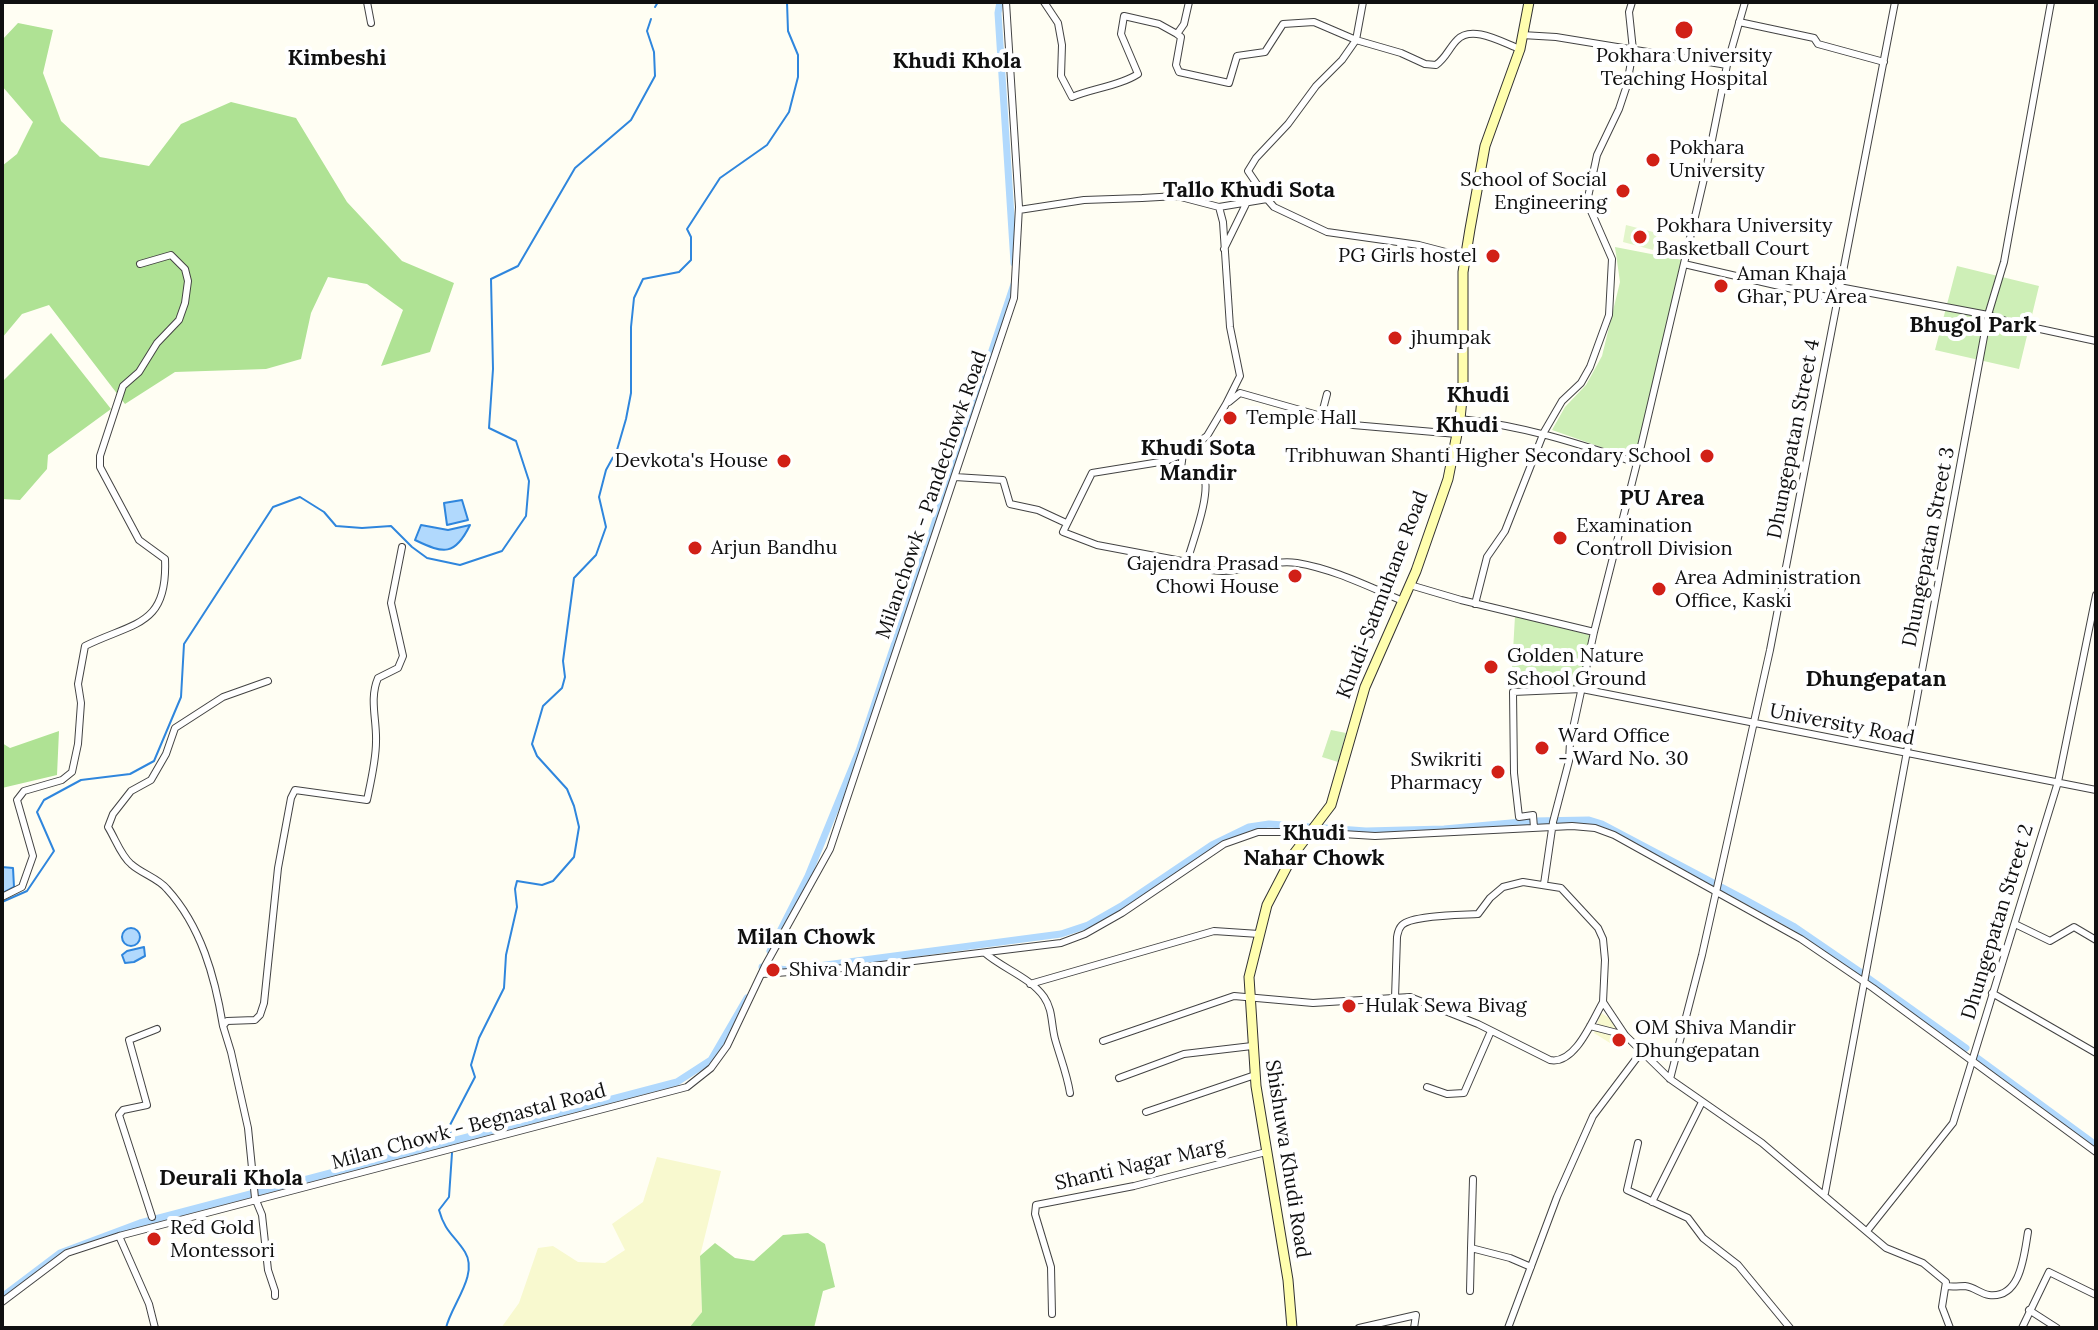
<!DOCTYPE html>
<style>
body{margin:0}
#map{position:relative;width:2098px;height:1330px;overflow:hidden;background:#fffef3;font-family:Lora,serif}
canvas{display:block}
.frame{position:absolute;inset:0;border:4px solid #101010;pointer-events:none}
</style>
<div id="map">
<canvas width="2098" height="1330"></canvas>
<div class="frame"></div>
</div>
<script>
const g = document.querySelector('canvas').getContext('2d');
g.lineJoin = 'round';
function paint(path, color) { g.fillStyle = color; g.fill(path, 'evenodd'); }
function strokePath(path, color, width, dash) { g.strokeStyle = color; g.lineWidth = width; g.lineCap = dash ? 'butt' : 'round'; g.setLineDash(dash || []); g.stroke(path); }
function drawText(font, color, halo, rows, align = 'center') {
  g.font = font + ' Lora,serif'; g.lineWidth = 8; g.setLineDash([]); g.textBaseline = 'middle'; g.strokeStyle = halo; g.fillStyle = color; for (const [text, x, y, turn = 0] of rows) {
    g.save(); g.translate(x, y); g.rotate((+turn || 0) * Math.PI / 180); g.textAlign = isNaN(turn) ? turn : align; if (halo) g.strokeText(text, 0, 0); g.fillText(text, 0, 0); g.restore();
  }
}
paint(new Path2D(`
 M1601 1013 1618 1023 1610 1043 1594 1033Z
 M657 1157 721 1171 700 1256 702 1312 689 1328H501L519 1303 538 1248 553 1246 578 1262 605 1263 625 1250 612 1224 643 1202Z`), '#f8f9cf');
paint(new Path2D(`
 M1615 247 1682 260 1635 459 1552 430 1565 407 1586 385 1602 356 1620 282Z
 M1957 266 2039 286 2019 369 1935 350Z
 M1515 616 1590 635 1580 686H1511Z
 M1331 730 1346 733 1338 762 1322 757Z`), '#ceefb7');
paint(new Path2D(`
 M18 23 53 30 43 73 61 121 100 157 149 166 181 124 231 102 296 118 347 202 402 261 454 283 430 352 381 366 403 310 367 284 328 277 311 313 301 359 266 369 175 372 125 404 49 305 22 314 2 338V166L17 154 33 122 2 86V40Z
 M51 333 111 409 48 455 47 469 20 500 2 499V382Z
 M59 731 57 775 2 788V743L10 748Z
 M808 1233 825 1244 835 1287 823 1291 814 1328H689L702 1312 700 1256 715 1243 735 1258 754 1261 783 1235Z`), '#afe294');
paint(new Path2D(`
 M1626 225 1657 233 1653 250 1623 242Z`), '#e2f5ca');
const water = new Path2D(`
 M462 500 468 520 447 525 444 503Z
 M421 525 448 530 470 525C455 556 444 554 415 540Z
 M2 867 13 868 14 887 3 893Z
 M122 937a9 9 0 1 1 18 0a9 9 0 1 1-18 0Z
 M144 947 145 956 134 962 125 963 122 955 127 951Z`);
paint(water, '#b1d9fd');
strokePath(water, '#2f86dd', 2);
strokePath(new Path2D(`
 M655 7 658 2
 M2 902 27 891 54 851 37 812 44 800 81 780 130 774 154 761 181 697 184 644 273 507 300 497 324 512 336 526 362 528 391 526 412 547 427 558 460 565 502 551 526 516 529 481 516 441 489 428 493 369 491 279 518 266 575 168 631 120 655 76 654 52 647 31 651 19
 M451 1146 450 1125 475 1077 471 1065 479 1038 504 988 506 955 517 907 515 889 517 881 542 885 553 881 574 857 579 827 574 806 567 789 537 756 532 744 543 706 562 688 565 677 563 661 574 578 596 555 606 527 599 497 606 470 617 450 626 419 631 393V327L634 298 643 279 679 272 691 260V237L687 229 720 178 767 145 789 112 798 77V55L788 31 787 2
 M446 1328C451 1305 479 1275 465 1252 454 1235 445 1232 439 1210L449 1197 452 1153`), '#2f86dd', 2);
strokePath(new Path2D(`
 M1000 2 998 13 1014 263
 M770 951 808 876 859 751 1014 284
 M762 967 788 970 1061 934 1088 925 1123 905 1212 845 1249 827 1269 824 1366 831 1444 829 1533 821 1589 820 1602 824 1744 899 1793 926 1863 974
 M1868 978 1966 1048
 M1976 1057 2096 1145
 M2 1297 60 1253 140 1223 677 1082 711 1060 747 998`), '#b1d9fd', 7);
const street = new Path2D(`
 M367 2 371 23
 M1044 2 1058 23 1062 45 1061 76 1072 97C1094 88 1119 86 1138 74L1121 34 1124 16 1159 24 1177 34 1184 24 1189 2
 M1363 2 1356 40 1401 53 1425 64 1436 65C1446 58 1449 48 1457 40 1472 24 1503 43 1520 49
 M1739 22 1814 38 1818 44 1884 62
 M1177 34 1181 37 1176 65 1179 72 1229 83 1237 56 1265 52 1283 24 1314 22 1356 40 1342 60 1316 86 1288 124 1256 158 1248 171 1267 199
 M1522 35 1556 37 1727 65
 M1219 207 1223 222 1230 327 1240 376 1226 404 1207 436 1183 454 1166 461 1092 473 1063 532 1097 545 1187 562C1228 584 1260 558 1297 563 1334 569 1369 587 1403 601
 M1019 210 1084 200 1142 198 1177 196 1219 207 1267 199 1274 207 1327 232 1419 245 1465 257
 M1224 249 1247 202
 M1684 264 1836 299
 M1839 287 1988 315 2012 323 2096 341
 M1229 402 1240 393 1353 425 1457 434
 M1321 417 1327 394
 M1460 419C1525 426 1576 443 1637 463
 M1183 454 1181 468 1204 475C1211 495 1193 540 1187 562
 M955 477 1003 480 1010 504 1038 510 1066 523
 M1410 585 1461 600 1594 632
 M1475 604 1487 557 1505 531 1544 432 1562 401 1581 383 1590 367 1609 315 1612 259 1587 202 1597 155 1619 109 1627 85 1633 50 1629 12 1632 2
 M1534 828 1533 815 1519 817 1514 773 1513 692 1582 689 2096 790
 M1544 884 1553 822 1569 761 1570 742 1594 632 1637 463 1706 170 1727 65 1745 2
 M2 897 22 887 33 856 17 800 24 791 62 780 72 772 78 744 81 703 78 684 85 646C133 622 168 627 165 559L139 540 100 467V456L123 386 139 372 157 343 179 320 185 303 188 281 185 269 171 255 140 264
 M2015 924 2050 941 2074 927 2096 940
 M985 953C1002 968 1031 978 1044 997 1053 1010 1051 1024 1055 1039 1060 1057 1067 1074 1070 1093
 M762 974 873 966 1061 943 1085 934 1122 913 1224 844 1258 832H1310L1375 836 1572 826 1595 828 1614 835 1801 939 1873 988 2096 1152
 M1030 984 1214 931 1259 934
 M1992 993 2096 1053
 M1395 998 1397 937C1398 932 1398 929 1402 925 1412 915 1462 915 1478 914L1490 898 1503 887 1523 882 1561 888 1598 928 1603 939 1605 960 1603 1002 1625 1035 1670 1079 1762 1143 1886 1248 1923 1263 1946 1282 1942 1307 1950 1328
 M223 1026C215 977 201 926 167 889 158 878 142 874 131 864 121 856 115 838 108 827L113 814 131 791 151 780 166 754 175 728 223 697 268 681
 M1590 1026 1625 1035
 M1103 1041 1234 996 1313 1003 1410 997 1478 1024 1550 1060C1575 1065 1592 1021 1603 1002
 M1119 1078 1184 1054 1252 1046
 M1670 1079 1702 955 1770 650 1895 2
 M1427 1087 1447 1094 1464 1093 1491 1031
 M1146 1112 1255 1075
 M1638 1143 1627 1190 1688 1218 1703 1238 1738 1265 1790 1328
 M1825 1193 1988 315 2004 262 2051 2
 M1652 1202 1702 1102
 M152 1217 119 1115 123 1110 147 1105 129 1040 157 1029
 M1867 1231 1953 1123 2058 782 2096 595
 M119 1236 149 1304 155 1328
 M1471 1248 1473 1179
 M1946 1286C1953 1287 1960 1286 1965 1286 1974 1287 1981 1294 1989 1295 2021 1299 2024 1255 2028 1232
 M1470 1291 1471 1248 1510 1258 1531 1267
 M275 1296V1291L268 1270 262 1215 255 1198 248 1128 231 1052 223 1026 227 1021 255 1020 260 1015 264 1003 278 868 291 798 295 790 367 800C371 781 376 760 376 742 377 720 369 699 378 678L398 668 403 656 391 603 402 547
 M2 1302 67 1253 119 1236 687 1087 711 1068 727 1046 765 966 830 849 1014 298 1019 207 1006 2
 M2029 1310 2057 1328
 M1052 1314 1051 1267 1035 1214 1036 1205 1134 1186 1266 1152
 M1359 1328 1416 1315 1414 1328
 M1508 1328 1557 1197 1593 1116 1642 1051
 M2022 1328 2049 1272 2096 1295`);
const secondary = new Path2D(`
 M1292 1328 1288 1280 1256 1086 1249 977 1267 905 1293 855 1331 805 1365 687 1416 571 1448 479 1460 419 1463 389V272L1470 229 1485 146 1520 49 1529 2`);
strokePath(street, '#434343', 8);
strokePath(secondary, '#323232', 11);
strokePath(street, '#fff', 6);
strokePath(secondary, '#fffeae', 9);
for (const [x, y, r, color] of [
 [1684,30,10,"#d12017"],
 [1653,160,8,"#d12017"],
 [1623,191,8,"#d12017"],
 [1640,237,8,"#d12017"],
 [1493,256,8,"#d12017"],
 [1721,286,8,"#d12017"],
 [1395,338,8,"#d12017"],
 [1230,418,8,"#d12017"],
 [1707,456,8,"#d12017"],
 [784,461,8,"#d12017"],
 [1560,538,8,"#d12017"],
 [695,548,8,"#d12017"],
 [1295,576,8,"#d12017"],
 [1659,589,8,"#d12017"],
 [1491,667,8,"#d12017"],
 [1542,748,8,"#d12017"],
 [1498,772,8,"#d12017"],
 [773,970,8,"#d12017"],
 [1349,1006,8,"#d12017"],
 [1619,1040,8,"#d12017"],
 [154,1239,8,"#d12017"]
]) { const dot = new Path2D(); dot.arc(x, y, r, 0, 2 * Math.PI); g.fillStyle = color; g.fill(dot); strokePath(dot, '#fff', 3); }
drawText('20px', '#101010', '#fff', [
 ["Pokhara University",1684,56,"center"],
 ["Teaching Hospital",1684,79,"center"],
 ["Pokhara",1669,148],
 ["University",1669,171],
 ["School of Social",1607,180,"right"],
 ["Engineering",1607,203,"right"],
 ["Pokhara University",1656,226],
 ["Basketball Court",1656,249],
 ["PG Girls hostel",1477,256,"right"],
 ["Aman Khaja",1737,274],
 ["Ghar, PU Area",1737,297],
 ["jhumpak",1411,338],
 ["Temple Hall",1246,418],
 ["Tribhuwan Shanti Higher Secondary School",1691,456,"right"],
 ["Devkota's House",768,461,"right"],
 ["Examination",1576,526],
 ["Controll Division",1576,549],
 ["Arjun Bandhu",711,548],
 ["Gajendra Prasad",1279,564,"right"],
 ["Chowi House",1279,587,"right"],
 ["Area Administration",1675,578],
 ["Office, Kaski",1675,601],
 ["Golden Nature",1507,656],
 ["School Ground",1507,679],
 ["Ward Office",1558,736],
 ["- Ward No. 30",1558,759],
 ["Swikriti",1482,760,"right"],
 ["Pharmacy",1482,783,"right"],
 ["Shiva Mandir",789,970],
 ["Hulak Sewa Bivag",1365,1006],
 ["OM Shiva Mandir",1635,1028],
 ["Dhungepatan",1635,1051],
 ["Red Gold",170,1228],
 ["Montessori",170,1251]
], 'left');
drawText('20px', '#101010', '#fff', [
 ["Dhungepatan Street 4",1794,439,-79],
 ["Milanchowk - Pandechowk Road",932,495,-71],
 ["Dhungepatan Street 3",1929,547,-79],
 ["Khudi-Satmuhane Road",1383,595,-69],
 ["University Road",1842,725,11],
 ["Dhungepatan Street 2",1998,922,-73],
 ["Milan Chowk - Begnastal Road",469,1127,-15],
 ["Shishuwa Khudi Road",1287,1159,81],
 ["Shanti Nagar Marg",1140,1165,-13]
]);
drawText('bold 22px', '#101010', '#fff', [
 ["Kimbeshi",337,59],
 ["Khudi Khola",957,62],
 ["Tallo Khudi Sota",1249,191],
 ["Bhugol Park",1973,326],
 ["Khudi",1478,396],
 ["Khudi",1467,426],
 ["Khudi Sota",1198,449],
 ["Mandir",1198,474],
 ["PU Area",1662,499],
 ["Dhungepatan",1876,680],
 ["Khudi",1314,834],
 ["Nahar Chowk",1314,859],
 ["Milan Chowk",806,938],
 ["Deurali Khola",231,1179]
]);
</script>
